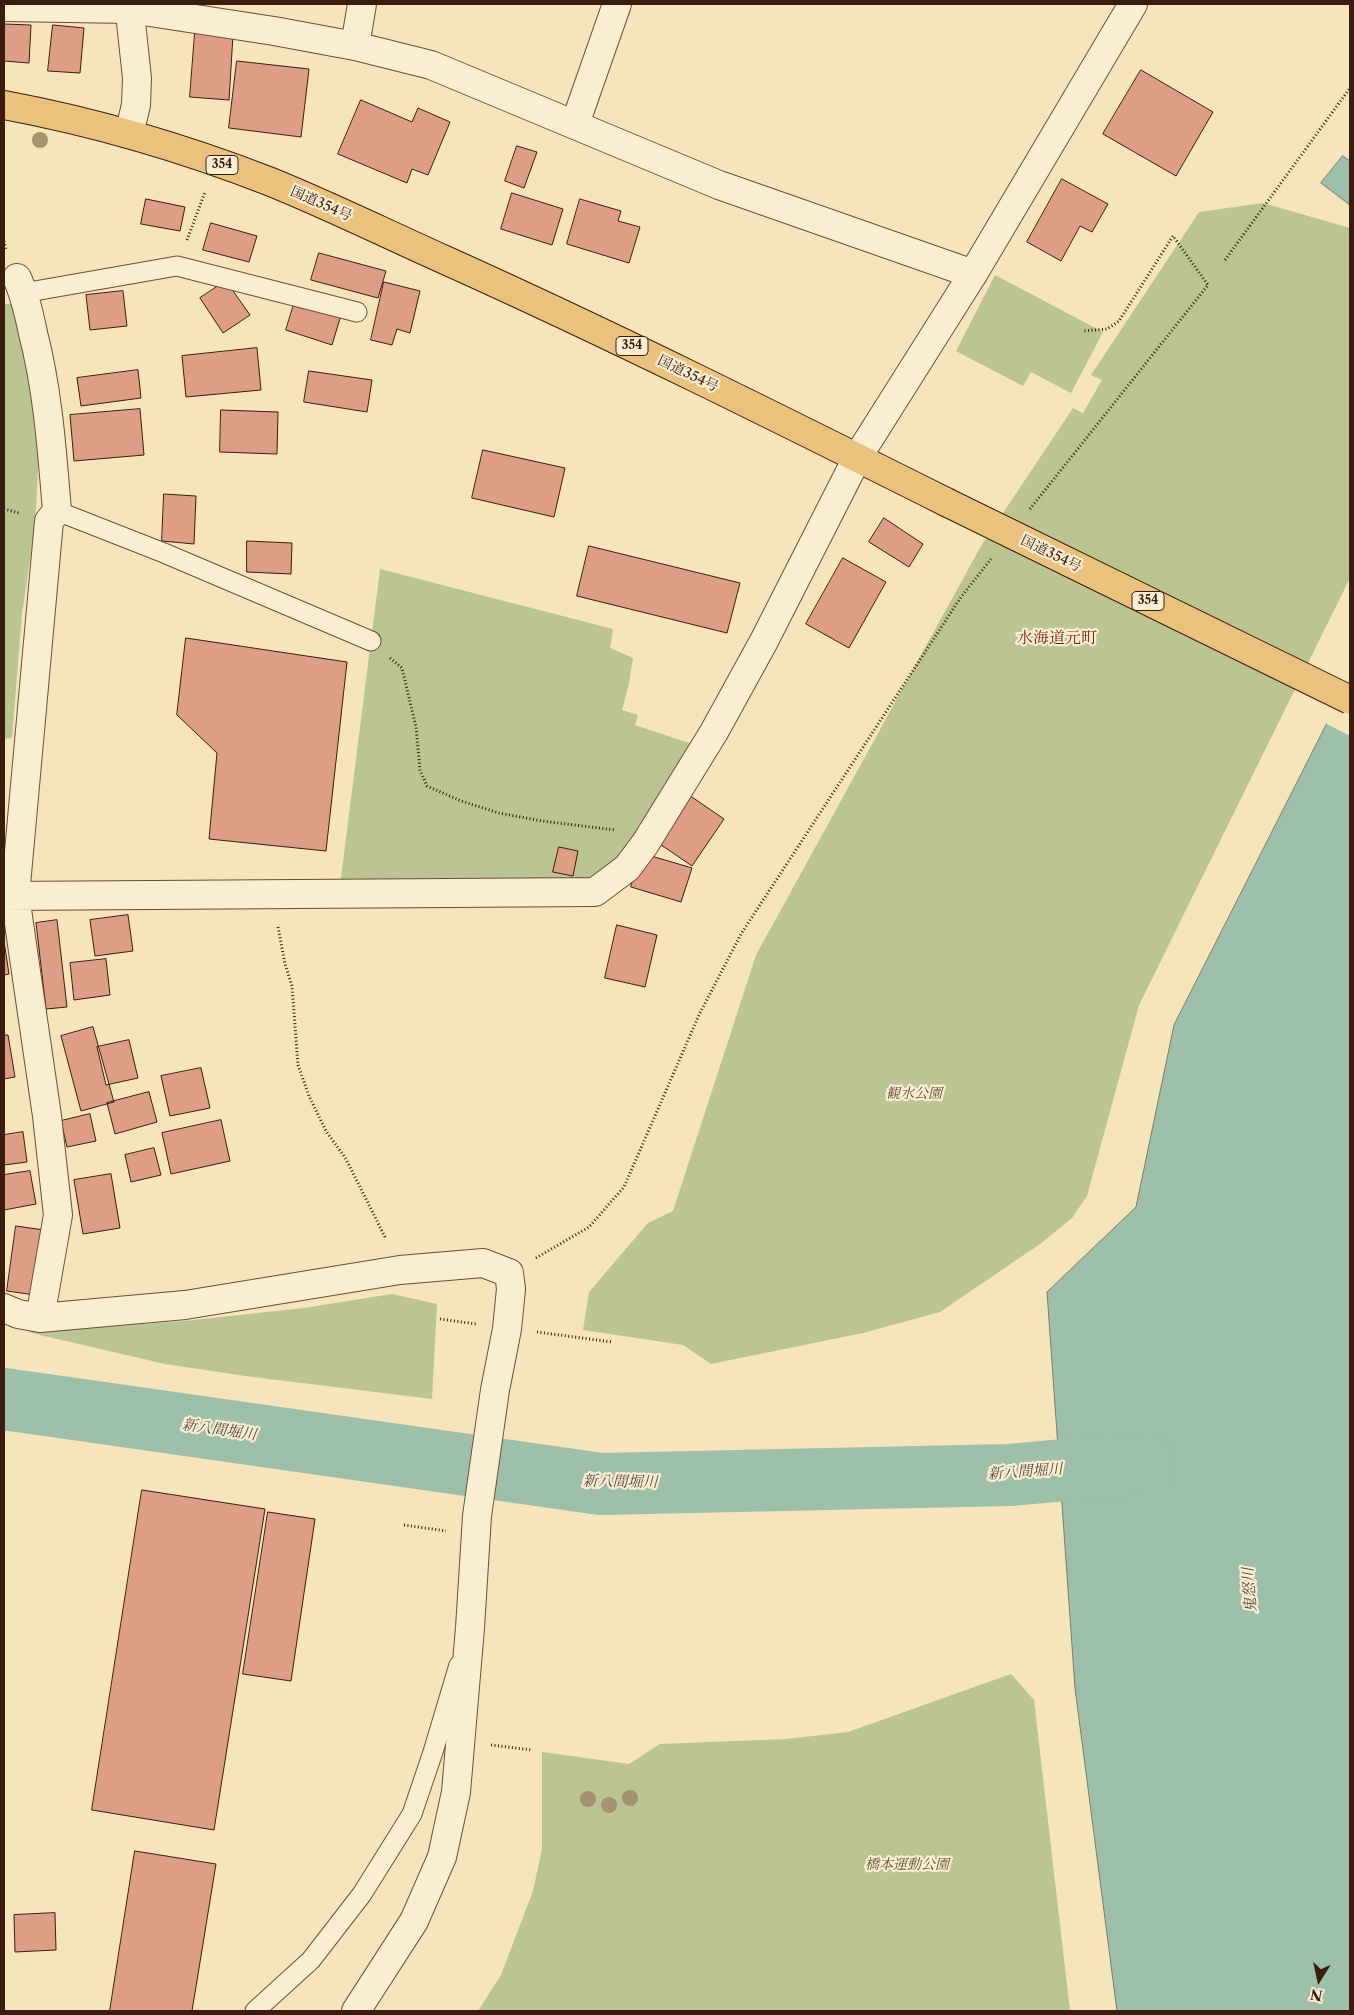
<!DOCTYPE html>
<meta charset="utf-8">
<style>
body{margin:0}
#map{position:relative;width:1354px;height:2015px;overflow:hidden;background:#f6e4ba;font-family:"Libre Caslon Text",serif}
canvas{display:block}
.frame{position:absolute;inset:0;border:5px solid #3b1c0f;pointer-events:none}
.north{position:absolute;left:1294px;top:1955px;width:50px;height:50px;-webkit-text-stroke:4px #f9edd2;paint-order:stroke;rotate:190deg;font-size:14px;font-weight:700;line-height:20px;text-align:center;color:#3b1c0f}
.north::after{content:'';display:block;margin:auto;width:18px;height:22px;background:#3b1c0f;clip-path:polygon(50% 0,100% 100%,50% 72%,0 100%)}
</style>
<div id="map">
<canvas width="1354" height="2015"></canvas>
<div class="frame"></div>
<div class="north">N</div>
</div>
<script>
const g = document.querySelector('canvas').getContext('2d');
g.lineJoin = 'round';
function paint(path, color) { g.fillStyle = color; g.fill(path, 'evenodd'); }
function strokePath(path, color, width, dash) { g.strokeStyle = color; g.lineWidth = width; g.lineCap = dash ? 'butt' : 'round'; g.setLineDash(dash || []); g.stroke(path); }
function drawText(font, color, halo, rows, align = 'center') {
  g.font = font + ' "Libre Caslon Text","Noto Serif JP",serif'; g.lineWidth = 4.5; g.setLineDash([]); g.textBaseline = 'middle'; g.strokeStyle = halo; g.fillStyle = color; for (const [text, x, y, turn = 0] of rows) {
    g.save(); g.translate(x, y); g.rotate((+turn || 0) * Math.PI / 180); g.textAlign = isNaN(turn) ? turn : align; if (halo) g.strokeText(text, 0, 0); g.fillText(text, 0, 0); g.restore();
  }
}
paint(new Path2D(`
 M1263 203 1350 228V578L1139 1005 1087 1196 1072 1218 1040 1244 940 1312 863 1333 711 1364 683 1345 583 1330 589 1292 648 1223 673 1211 756 955 981 546 1073 408 1083 413 1102 380 1091 375 1199 212Z
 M995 275 1103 332 1071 393 1031 372 1023 386 956 351Z
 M4 304H12L30 351 39 451 35 526 22 614 12 738 4 739Z
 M380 569 613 629 610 648 633 658 629 683 622 710 638 715 635 725 692 744 623 860 598 881 340 886Z
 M392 1294 437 1304 432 1399 245 1376 165 1364 27 1332 184 1321 304 1308Z
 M1011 1674 1034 1700 1070 2011H478L501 1975 533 1891 542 1849V1752L629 1764 660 1744 786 1739 848 1732Z`), '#bac592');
const water = new Path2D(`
 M1343 156 1350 161V205L1321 183Z
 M1350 678V2011H1117L1075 1688 1047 1292 1136 1207 1174 1025Z`);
paint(water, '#9ebfaa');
strokePath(water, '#767e6c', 1);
paint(new Path2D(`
 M1350 676V736L1325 723Z`), '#f6e4ba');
strokePath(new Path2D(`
 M4 1399 601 1484 1009 1475 1145 1463`), '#9ebfaa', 62);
const building = new Path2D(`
 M4 24 31 25 29 63 4 61Z
 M53 25 84 28 80 73 48 71Z
 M195 33 233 35 229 100 190 97Z
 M237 61 309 69 301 137 229 128Z
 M1141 70 1213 112 1176 176 1103 134Z
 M361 100 412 122 418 108 450 122 428 175 412 169 407 183 338 154Z
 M517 146 537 152 524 188 505 181Z
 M1062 179 1108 204 1092 232 1080 226 1061 261 1027 242Z
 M512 193 563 209 552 245 501 229Z
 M146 199 185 207 180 231 141 224Z
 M580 199 621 211 618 221 640 227 629 263 567 244Z
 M211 223 257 236 249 262 203 250Z
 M319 253 386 271 378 298 311 280Z
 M226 281 250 315 223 333 200 298Z
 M384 282 420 291 410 333 397 329 392 345 371 340Z
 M123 291 127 326 90 330 86 295Z
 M295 301 341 315 332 345 286 330Z
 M257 348 261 390 186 397 182 356Z
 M138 370 141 398 81 406 77 378Z
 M309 371 372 380 367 412 304 402Z
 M140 409 144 455 74 461 70 415Z
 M221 410 278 412 277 454 220 452Z
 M483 450 565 468 554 517 472 498Z
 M164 494 196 496 194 544 162 541Z
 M884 518 923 544 909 567 869 542Z
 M247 541 292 543 291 574 247 572Z
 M589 546 740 583 727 633 577 596Z
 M843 558 886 582 849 648 806 624Z
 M186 638 347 662 326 851 209 839 217 753 177 715Z
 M686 793 724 819 692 866 654 840Z
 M559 847 578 851 573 876 553 872Z
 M641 853 692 868 681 902 631 887Z
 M128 915 133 951 95 956 90 920Z
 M57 920 67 1007 46 1009 36 923Z
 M617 925 657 935 645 987 605 978Z
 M4 941 9 974 4 975Z
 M106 959 110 995 74 1000 70 963Z
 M93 1027 114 1102 81 1111 61 1036Z
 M4 1035H8L15 1077 4 1079Z
 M129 1040 138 1078 106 1085 97 1047Z
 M201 1068 210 1108 170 1116 161 1076Z
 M149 1092 157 1122 115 1134 107 1103Z
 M90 1114 96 1141 67 1147 61 1121Z
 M221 1120 230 1161 171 1174 162 1133Z
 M23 1132 27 1162 4 1165V1135Z
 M154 1148 161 1175 131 1182 125 1155Z
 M30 1171 36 1204 4 1210V1175Z
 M111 1174 120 1228 83 1234 74 1180Z
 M16 1226 51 1231 42 1296 7 1291Z
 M142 1490 265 1509 214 1830 92 1810Z
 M268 1512 315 1519 291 1681 243 1674Z
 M135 1851 216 1864 192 2011H110Z
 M55 1913 56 1950 15 1952 14 1915Z`);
paint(building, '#de9d85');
strokePath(building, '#3b1c0f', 1);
const service = new Path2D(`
 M23 293 177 266 357 312
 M57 511 164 553 371 641
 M255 2011 311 1960 362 1894 412 1814 433 1752 459 1665`);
const minor = new Path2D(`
 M4 7 130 9 274 31 355 46 431 65 719 185 973 274
 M355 46 362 4
 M575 124 617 4
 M17 278C25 295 29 314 33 333 48 391 52 451 57 511L49 521 15 896 47 1116 58 1215 40 1318
 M4 896 595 892 627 868 645 844 714 732 764 641 857 458
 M4 1308 18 1314 40 1318 185 1305 400 1270 483 1263 509 1273 511 1289 507 1329 495 1390 477 1516 470 1628 456 1792 442 1857 414 1921 356 2011`);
const tertiary = new Path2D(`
 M129 134 136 105 137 78 129 4
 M857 458 973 274 1133 4`);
const trunk = new Path2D(`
 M4 105C95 122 184 148 271 182 330 206 387 234 445 260 614 336 780 419 946 502`);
strokePath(service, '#6a4e3a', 21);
strokePath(minor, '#6a4e3a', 30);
strokePath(tertiary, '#6a4e3a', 30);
strokePath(trunk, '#3b1c0f', 30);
strokePath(new Path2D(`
 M187 240 205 192
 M4 241 6 249
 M1225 260 1350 88
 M4 509 19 513
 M1030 509 1208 285 1173 236 1119 321 1107 329 1083 331
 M390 658 402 668 416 727 420 770 427 786 461 801 499 813 542 821 615 830
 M278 927 285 964 292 986 298 1065 309 1096 326 1131 346 1159 386 1239
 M536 1258 589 1227 624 1187 699 1015 741 934 961 597 991 559
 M440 1319 476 1324
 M537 1332 612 1342
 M404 1525 446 1531
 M491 1745 532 1750`), '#3b1c0f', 3, [1, 2.5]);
strokePath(service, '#f9edd2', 19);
strokePath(minor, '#f9edd2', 28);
strokePath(tertiary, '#f9edd2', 28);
strokePath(trunk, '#ebc27d', 28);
const trunkBridge = new Path2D(`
 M946 502 1350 700`);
strokePath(trunkBridge, '#3b1c0f', 30, []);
strokePath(trunkBridge, '#ebc27d', 28);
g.fillStyle = '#a49271';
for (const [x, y] of [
 [40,140],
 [630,1798],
 [588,1799],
 [609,1805]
]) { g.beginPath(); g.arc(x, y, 8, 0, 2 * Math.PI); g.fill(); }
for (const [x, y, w] of [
 [222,165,32],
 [632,346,32],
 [1148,601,32]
]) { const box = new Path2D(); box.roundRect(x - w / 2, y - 9.5, w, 19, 4); g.fillStyle = '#f9edd2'; g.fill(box); strokePath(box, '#3b1c0f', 1); }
drawText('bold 12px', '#3b1c0f', null, [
 ["354",222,165],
 ["354",632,346],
 ["354",1148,601]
]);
drawText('14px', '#3b1c0f', '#f9edd2', [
 ["国道354号",321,204,24],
 ["国道354号",688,374,26],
 ["国道354号",1051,554,26]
]);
drawText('italic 14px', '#614f36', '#f9edd2', [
 ["観水公園",914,1094],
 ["橋本運動公園",907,1865]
]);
drawText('italic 15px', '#594d3e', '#f9edd2', [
 ["新八間堀川",219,1430,8],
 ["新八間堀川",1025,1472,-4],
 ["新八間堀川",620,1482,1],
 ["鬼怒川",1250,1590,-94]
]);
drawText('16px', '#7a1f14', '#f9edd2', [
 ["水海道元町",1057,638]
]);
</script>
